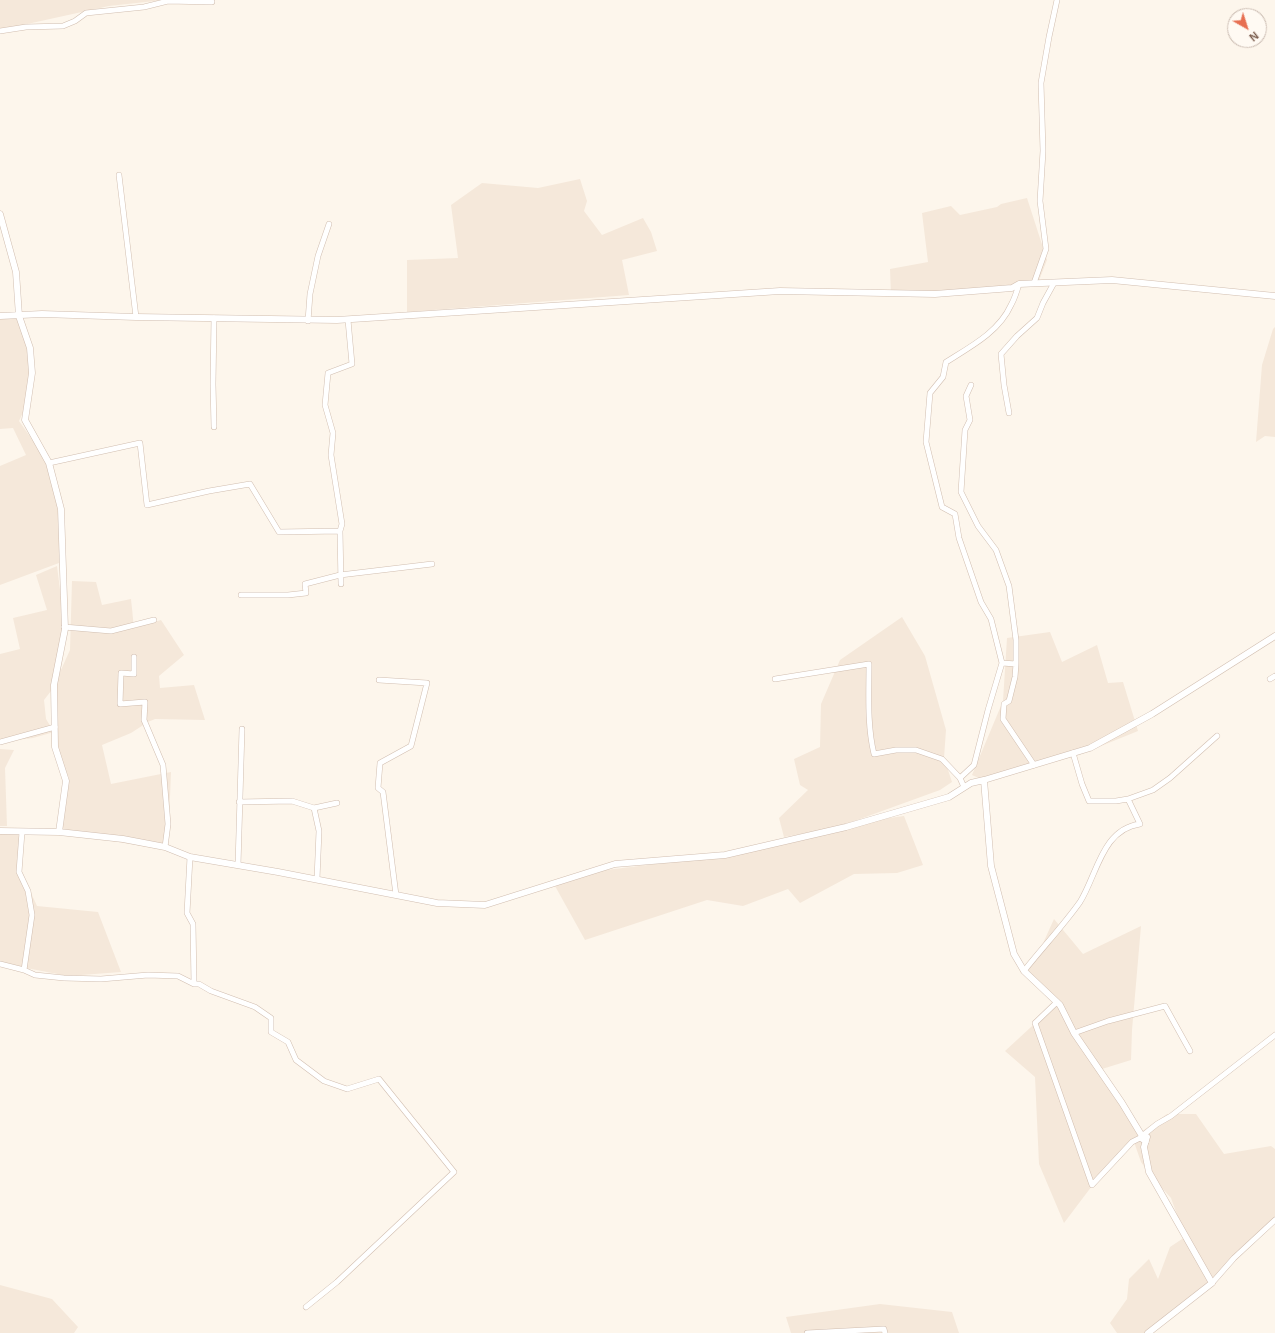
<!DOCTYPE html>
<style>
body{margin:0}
#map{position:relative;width:1275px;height:1333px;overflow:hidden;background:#fdf6ec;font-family:Helvetica,sans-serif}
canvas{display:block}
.north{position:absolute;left:1227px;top:8px;width:40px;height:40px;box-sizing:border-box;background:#fffaf3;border:1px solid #cabbb1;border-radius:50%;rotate:141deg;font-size:11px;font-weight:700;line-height:16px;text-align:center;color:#7a5c4d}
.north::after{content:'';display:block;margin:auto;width:14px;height:18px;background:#e76f51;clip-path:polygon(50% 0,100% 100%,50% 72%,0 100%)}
</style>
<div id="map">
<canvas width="1275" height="1333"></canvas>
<div class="north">N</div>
</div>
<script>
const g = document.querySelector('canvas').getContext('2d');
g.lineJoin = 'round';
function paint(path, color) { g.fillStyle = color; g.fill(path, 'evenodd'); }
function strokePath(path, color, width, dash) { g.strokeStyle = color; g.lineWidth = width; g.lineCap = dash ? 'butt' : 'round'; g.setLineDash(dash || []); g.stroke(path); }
paint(new Path2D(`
 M0 0H164L109 6 0 30Z
 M580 179 587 201 584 211 602 235 643 218 651 232 657 251 622 260 629 295 407 312V260L458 258 451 205 482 183 538 188Z
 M1027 198 1047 260 1038 283 891 295 890 269 928 262 922 213 951 206 960 215 997 207 1001 204Z
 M18 315 26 341 31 367 29 400 19 421 48 462 56 498 61 532 59 563 0 585V466L26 455 13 428 0 429V316Z
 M1275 327V437L1265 436 1256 442 1262 365 1273 329Z
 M57 566 64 621 51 691 44 700 46 719 54 732 33 738 0 742V654L20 649 13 618 47 610 36 575Z
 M72 581 96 582 102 605 131 599 134 628 161 620 184 655 159 676 160 688 194 685 205 720 155 719 148 722 131 733 102 745 111 784 171 772 169 822 165 850 59 832 69 778 55 747 56 681 70 650Z
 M902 617 925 656 946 730 944 758 952 782 940 790 838 827 784 837 779 818 808 790 800 785 794 759 820 747 821 704 840 660Z
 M1050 632 1062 662 1097 645 1108 683 1123 682 1138 731 1079 755 985 781 972 775 1003 701 1007 638Z
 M0 749 14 750 5 768 7 826H0Z
 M904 816 923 865 897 873 854 874 800 903 788 889 743 906 707 900 585 940 555 886 598 871 713 857 860 822Z
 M0 833H18L21 851V871L37 906 98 912 121 972 68 976 0 963Z
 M1054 919 1083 954 1141 926 1132 1030 1131 1060 1102 1069 1141 1132 1167 1114H1196L1224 1154 1271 1146 1275 1149V1221L1202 1289 1151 1333H1117L1110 1323 1127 1299 1129 1279 1149 1259 1158 1279 1170 1247 1185 1237 1171 1198 1150 1175 1141 1162 1134 1142 1104 1170 1064 1223 1039 1164 1035 1077 1005 1051 1057 1003 1020 972 1040 950Z
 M0 1285 52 1299 78 1327 74 1333H0Z
 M880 1304 952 1312 959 1333H791L786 1317Z`), '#f5e8da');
const minor = new Path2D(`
 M0 31 26 27 63 26 75 21 86 13 144 7 168 1 212 2
 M119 175 136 317
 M1034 283 1046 249 1040 201 1043 151 1041 83 1049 37 1057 0
 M308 321 310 294 318 256 329 224
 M971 385 966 396 970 420 965 430 961 492 978 526 996 550 1009 586 1016 640V664
 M1009 413 1004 385 1001 354 1017 336 1037 318 1043 303 1054 283
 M214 427 213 384 214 318
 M49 463 140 443 147 505 209 491 250 484 279 532 340 531
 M341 584 340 531 342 524 331 455 333 433 325 405 328 373 352 364 348 320
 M241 595H288L306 593 305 584 340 575 432 564
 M64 627 111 631 154 620
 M134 657V674L121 673 120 704 145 702 144 720 163 765 168 824 165 847
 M1002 663 1016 664 1015 677 1009 701 1004 704 1003 719 1034 765
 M775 679 869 664C869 694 867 725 874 754L896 750H916L942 759 960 778 964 787
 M1270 679 1275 676
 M379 680 427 683 411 746 380 763 378 788 383 792 396 895
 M0 742 55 727
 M1073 753 1082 784 1089 801H1116L1128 799
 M960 778 974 765 988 710 1002 663 991 619 981 602 959 538 955 514 942 507 926 442 930 393 943 377 946 362C970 347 999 332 1011 305 1015 298 1017 291 1019 284
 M239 802 292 801 314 808 337 803
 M314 808 319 831 317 879
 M22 832 19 872 28 891 32 915 24 970
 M190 857 187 913 193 924 194 984
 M238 865 242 729
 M0 964 24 970 35 975 64 978 101 979 148 975 178 976 194 984H199L211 991 255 1007 271 1018V1032L288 1042 296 1060 324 1081 347 1089 379 1079 454 1172 337 1282 306 1307
 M1024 971C1042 948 1063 926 1080 902 1097 875 1102 829 1140 824L1128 799 1153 790 1170 778 1217 736
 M1057 1002 1035 1023 1092 1185 1132 1142 1140 1138 1146 1142
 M1074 1033 1108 1021 1165 1006 1190 1051
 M1142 1136 1157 1124 1171 1116 1275 1035
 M1212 1283 1234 1258 1275 1220
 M807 1333 884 1329 885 1333`);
const tertiary = new Path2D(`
 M0 214 16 272 19 316 30 348 32 373 25 420 49 463 61 509 65 629 54 685 55 747 66 781 59 832
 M0 316 42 314 136 317 337 320 780 291 935 294 1012 288 1019 284 1112 280 1275 296
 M984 780 991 866 1014 954 1024 971 1060 1005 1074 1033 1122 1103 1142 1136 1147 1137 1144 1147 1149 1172 1212 1283 1148 1333
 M0 831 59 832 123 839 165 847 190 857 278 872 437 903 485 905 615 864 725 855 846 827 949 797 971 783 984 780 1090 748 1152 714 1275 636`);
strokePath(minor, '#d1beb0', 6);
strokePath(tertiary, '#d1beb0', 7);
strokePath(minor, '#fff', 5);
strokePath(tertiary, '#fff', 6);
</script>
